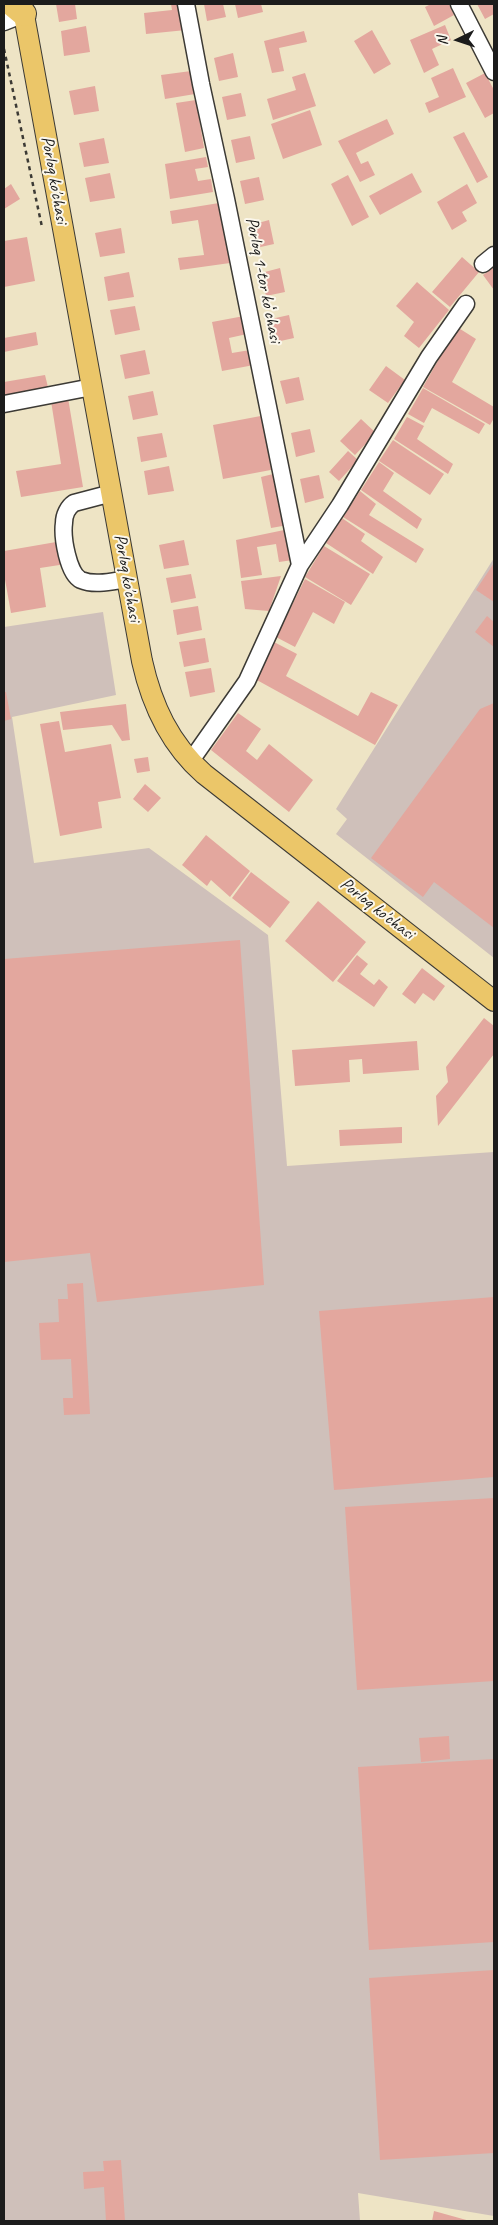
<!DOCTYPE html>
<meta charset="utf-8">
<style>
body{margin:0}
#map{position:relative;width:498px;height:2225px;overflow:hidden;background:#eee4c5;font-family:Caveat,sans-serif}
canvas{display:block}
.frame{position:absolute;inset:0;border:5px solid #1c1c1c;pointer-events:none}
.north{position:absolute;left:433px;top:15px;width:50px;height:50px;-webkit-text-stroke:4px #fbf7ec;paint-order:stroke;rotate:266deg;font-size:14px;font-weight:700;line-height:20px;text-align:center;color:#1c1c1c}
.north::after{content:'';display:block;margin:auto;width:18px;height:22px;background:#1c1c1c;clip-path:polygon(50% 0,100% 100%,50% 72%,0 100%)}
</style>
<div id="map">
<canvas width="498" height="2225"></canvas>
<div class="frame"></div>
<div class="north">N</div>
</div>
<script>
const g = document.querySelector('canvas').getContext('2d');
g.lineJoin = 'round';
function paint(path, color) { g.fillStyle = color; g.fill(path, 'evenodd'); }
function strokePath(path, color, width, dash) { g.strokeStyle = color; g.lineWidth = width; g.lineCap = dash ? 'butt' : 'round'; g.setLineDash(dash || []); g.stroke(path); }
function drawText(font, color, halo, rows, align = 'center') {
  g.font = font + ' Caveat,sans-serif'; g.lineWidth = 4; g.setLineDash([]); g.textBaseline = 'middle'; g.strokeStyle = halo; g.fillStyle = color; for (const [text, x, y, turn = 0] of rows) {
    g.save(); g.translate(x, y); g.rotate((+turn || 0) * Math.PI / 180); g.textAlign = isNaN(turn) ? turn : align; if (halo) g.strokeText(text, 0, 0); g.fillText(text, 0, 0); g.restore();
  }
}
paint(new Path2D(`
 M494 558V958L336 834 347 819 336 809Z
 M103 612 116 695 12 717 34 863 149 848 268 935 287 1166 494 1152V2216L358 2193 360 2221H4V627Z`), '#cfc0ba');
paint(new Path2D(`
 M56 4H75L77 19 59 22Z
 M171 4H182L186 30 146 34 144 13 172 10Z
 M204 4H223L226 17 207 21Z
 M235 4H261L263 12 238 18Z
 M431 4H449L454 15 434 26 425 7Z
 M477 4H494V14L485 19Z
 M445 25 451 40 432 49 439 65 424 73 410 40Z
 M86 26 90 52 64 56 61 31Z
 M372 30 391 64 374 74 354 41Z
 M304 31 307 42 279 48 284 71 272 73 264 41Z
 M233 53 238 77 219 81 214 58Z
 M453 68 466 97 429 113 425 103 439 97 431 78Z
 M191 71 195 94 165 99 161 75Z
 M305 73 316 106 273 120 267 99 296 90 292 77Z
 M485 73 494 90V113L485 118 466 83Z
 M95 86 99 111 74 115 69 91Z
 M241 93 246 116 227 120 222 97Z
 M196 100 204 148 185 152 176 103Z
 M310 110 322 145 283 159 271 124Z
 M387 119 394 134 356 153 361 164 368 161 375 175 360 182 338 141Z
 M464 132 488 177 477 183 453 137Z
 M250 136 255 159 236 163 231 140Z
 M104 138 109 163 84 167 79 143Z
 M206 157 208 167 195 169 198 181 211 179 213 192 170 199 165 164Z
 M110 173 115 198 90 202 85 178Z
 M412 173 422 192 380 215 369 196Z
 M348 175 369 217 352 226 331 184Z
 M259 177 264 200 245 204 240 181Z
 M11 184 20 199 4 209V189Z
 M467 184 477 203 462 212 467 221 452 230 437 202Z
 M219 203 230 263 180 270 178 258 204 255 198 220 172 224 170 211Z
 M269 220 274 244 256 248 251 225Z
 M121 228 125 253 100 257 95 233Z
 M27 237 35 281 4 287V241Z
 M462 257 479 272 450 307 432 292Z
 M494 267V290L483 275Z
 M280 268 285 292 266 296 261 273Z
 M129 272 134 297 108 301 104 277Z
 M417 282 449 310 419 348 404 336 414 322 396 306Z
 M135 306 140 330 115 335 110 310Z
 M289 315 294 338 276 342 271 319Z
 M244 316 247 334 229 338 232 353 250 350 254 365 222 371 212 322Z
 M457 327 476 339 452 382 494 407V418L490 425 423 387Z
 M36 332 38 345 4 352V338Z
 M145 350 150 374 125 379 120 355Z
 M386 366 405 380 388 403 369 390Z
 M45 375 48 387 4 395V382Z
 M299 377 304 400 286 404 280 381Z
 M423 388 485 424 479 434 432 408 424 423 408 414Z
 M153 391 158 415 133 420 128 396Z
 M68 398 83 487 21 497 16 471 61 464 51 401Z
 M266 415 276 469 223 479 213 425Z
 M407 417 424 426 417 439 453 464 448 474 394 439Z
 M361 419 376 433 355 455 340 441Z
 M310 429 315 452 296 457 291 433Z
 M162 433 167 457 141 462 137 437Z
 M393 440 444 474 430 495 379 461Z
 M348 451 358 460 339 481 329 472Z
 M379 462 394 473 383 491 422 519 417 529 361 490Z
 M169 466 174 491 148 495 144 471Z
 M277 473 288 525 271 528 261 477Z
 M319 475 324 498 305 503 300 479Z
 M360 491 376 504 369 515 424 549 416 563 343 517Z
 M342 518 365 534 361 541 383 557 373 574 326 543Z
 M289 529 293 560 279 562 276 544 257 547 262 575 241 578 236 540Z
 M184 540 189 565 164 569 159 545Z
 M62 541 66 564 40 568 46 607 11 613 4 574V551Z
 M324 546 370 574 351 605 305 577Z
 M494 563V602L476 590Z
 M191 574 196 598 171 603 166 578Z
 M281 576 269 611 245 609 241 581Z
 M305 579 345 602 334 624 313 612 295 647 276 637Z
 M198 606 202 630 177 635 173 610Z
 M487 616 494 622V647L475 632Z
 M205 638 209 662 184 667 179 642Z
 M274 642 297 654 286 676 358 716 371 692 398 705 375 745 255 679Z
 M211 668 215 692 190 697 185 672Z
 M4 692H6L11 719 4 721Z
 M494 703V928L434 882 423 897 371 858 480 709Z
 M126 704 130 740 122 741 112 725 63 730 60 712Z
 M238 713 261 729 246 751 257 760 269 744 313 780 289 812 211 750Z
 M59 721 65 752 111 744 121 798 98 802 102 828 60 836 40 724Z
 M148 757 150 771 137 773 134 759Z
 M145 784 161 798 148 812 133 799Z
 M206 835 250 871 230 897 211 880 207 886 182 865Z
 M251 872 290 902 270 928 232 898Z
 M318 901 366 942 333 982 285 941Z
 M240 940 264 1285 97 1302 90 1253 4 1262V959Z
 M357 955 368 964 360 974 374 985 379 979 388 987 374 1007 337 981Z
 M422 968 445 986 434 1001 423 993 415 1004 402 994Z
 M484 1018 494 1026V1054L438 1126 436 1096 448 1082 446 1067Z
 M417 1041 419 1070 363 1074 362 1059 349 1060 350 1082 295 1086 292 1050Z
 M402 1127V1143L340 1146 339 1130Z
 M83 1283 90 1414 64 1415 63 1398H73L71 1359 41 1360 39 1323 59 1322 58 1299H68L67 1284Z
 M494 1297V1477L334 1490 319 1311Z
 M494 1498V1681L357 1690 345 1507Z
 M449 1736 450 1759 421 1762 419 1738Z
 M494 1759V1942L369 1950 358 1767Z
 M494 1970V2153L380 2160 369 1978Z
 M121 2160 125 2221H106L104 2187 84 2189 83 2172 104 2171 103 2161Z
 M434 2211 470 2221H432Z`), '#e3a79e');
const minor = new Path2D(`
 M186 4 201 84 226 199 300 565
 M459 4 494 72
 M4 22 24 14
 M483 264 494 255
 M4 404 92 387
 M112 493 74 503C68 507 64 515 64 523 62 537 68 574 81 580 95 586 113 581 127 579
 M190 762 247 681 300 565 340 505 429 357 466 304`);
const major = new Path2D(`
 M22 4 142 661C152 706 170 744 204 774L494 1001`);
const highway = new Path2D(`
 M12 4 24 14`);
strokePath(minor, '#3c3a35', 19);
strokePath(major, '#3c3a35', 22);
strokePath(highway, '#3c3a35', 26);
strokePath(new Path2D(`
 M4 49 42 227`), '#3c3a35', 2.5, [4, 4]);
strokePath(minor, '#fff', 16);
strokePath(major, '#ebc669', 20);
strokePath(highway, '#ebc669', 24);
drawText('18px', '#1c1c1c', '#fbf7ec', [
 ["Porloq ko'chasi",54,180,80],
 ["Porloq 1-tor koʻchasi",263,280,79],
 ["Porloq ko'chasi",127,578,80],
 ["Porloq ko'chasi",377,909,38]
]);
</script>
